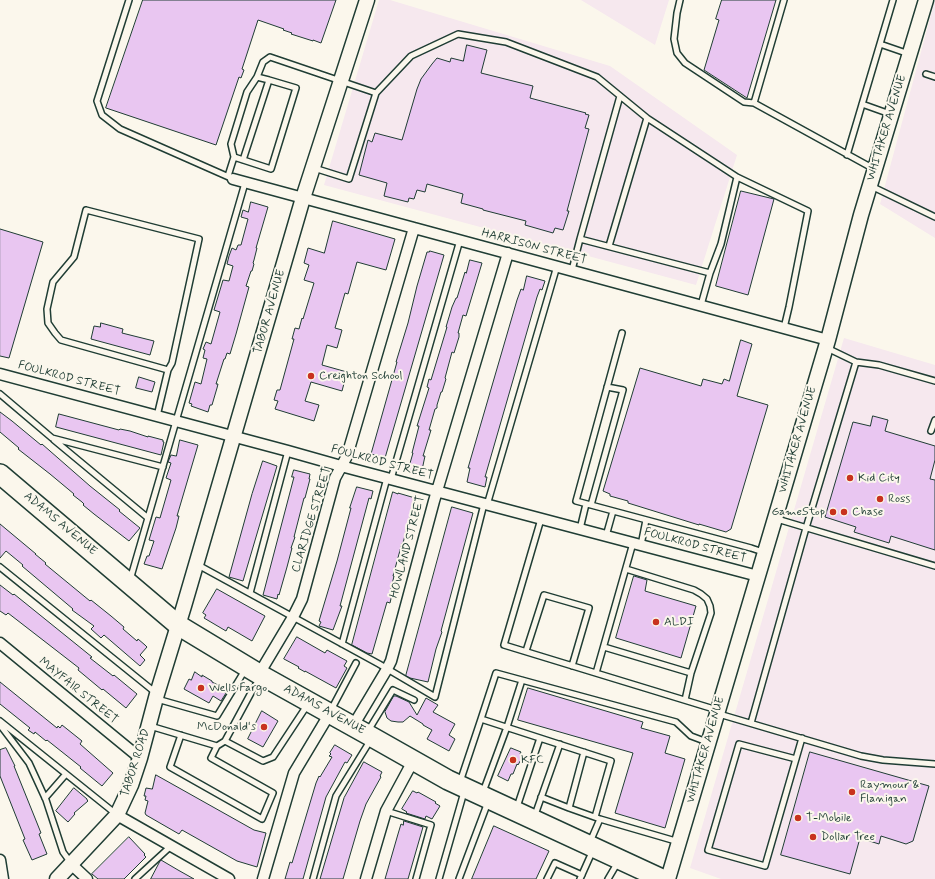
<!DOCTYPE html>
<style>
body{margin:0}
canvas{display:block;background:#fbf7ec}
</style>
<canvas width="935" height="879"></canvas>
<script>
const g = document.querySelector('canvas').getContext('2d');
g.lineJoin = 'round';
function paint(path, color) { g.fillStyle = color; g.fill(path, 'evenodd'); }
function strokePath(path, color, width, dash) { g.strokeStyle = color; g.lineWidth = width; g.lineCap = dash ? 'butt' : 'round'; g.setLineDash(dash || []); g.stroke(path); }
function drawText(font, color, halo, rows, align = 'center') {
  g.font = font + ' Mynerve,sans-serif'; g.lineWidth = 4; g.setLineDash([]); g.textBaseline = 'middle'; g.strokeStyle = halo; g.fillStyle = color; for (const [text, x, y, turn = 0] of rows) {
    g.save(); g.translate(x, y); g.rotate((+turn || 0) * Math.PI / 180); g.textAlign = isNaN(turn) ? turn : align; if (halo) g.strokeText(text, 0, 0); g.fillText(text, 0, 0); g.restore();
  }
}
paint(new Path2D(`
 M379 0H390L610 66 737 155 696 285 324 185Z
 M581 0H669L655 45Z
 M935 0V238L880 204Z
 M844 338 935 365V879H721L690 868Z`), '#f6e8ee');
const building = new Path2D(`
 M143 0H336L321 43 313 40V41L291 34 292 33 283 30 284 29 258 20 242 69 244 70 241 78 239 77 216 145 106 108Z
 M722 0H776L747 98 704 70 719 20 716 19Z
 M467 45 487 50 481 73 533 86 530 98 586 113 585 114 589 115 585 128 589 129 567 211H569L563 230 555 228 553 233 525 225 526 221 483 210V209L461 203 463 194 427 184 425 192 417 190 414 199 409 198 408 202 384 196 387 183 359 175 368 140 372 142 375 133 402 140 417 89 421 79 432 64 437 58 450 62 451 58 463 61Z
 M741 191 774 199 748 295 716 286Z
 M251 202 268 207 256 248H257L254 260 253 263 254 264 252 271H251L246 286 249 287 236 334 230 354 227 353 225 359H224L216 384H218L217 388 212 405H210L208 412 191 406 192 404 189 403 195 382 201 384 207 359 203 358 205 350 203 349 206 342 211 344 220 312 214 310 223 280 229 281 233 266 227 264 229 256 232 248 236 250 238 245H241L248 219 241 217 243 210 248 212Z
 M333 221 395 239 386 270 357 262 348 294 345 293 335 328 342 330 337 348 327 345 322 365 347 372 342 391 311 382 305 401 319 405 314 421 275 409 278 401 274 400 277 390H280L294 339H292L295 328 299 329 302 318 303 319 314 283 304 280 309 265 304 263 308 248 324 253Z
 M0 229 43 242 9 358 0 356Z
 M430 251 444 255 385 458 371 454 397 362H396L408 323 417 286 427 252H429Z
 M470 260 482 263 466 316 463 315 458 333H459V337L454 353 452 352 445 378 446 379 442 392H441L437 405V408L435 409 429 430H431L423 456H425L422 470 418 469 417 473 408 470 413 453H412L419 426H417L429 388 427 387 429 379 431 380 447 327H446L452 307 456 298H457L465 272 466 273Z
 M527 276 545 281 542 290 540 289 537 297 485 477H487L485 487 467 482 470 468H468L517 300 521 289 523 290Z
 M101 323 123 329 122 333 154 341 150 355 91 339 94 326 100 327Z
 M741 340 752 344 737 396 768 405 731 529 726 532 699 524V525L628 503V501L610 496V494L603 491 640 368 701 386 703 379 722 384 724 379 729 381Z
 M139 377 155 382 152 392 136 388Z
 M0 412 12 421 41 445 42 444 90 486 120 510 119 511 140 528 129 541 94 514 83 505 84 504 82 502 73 495 74 494 50 474 18 449 19 448 0 432Z
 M59 414 119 430 120 429 130 431 148 437V436L163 440V442H164L161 455 56 427Z
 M873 416 888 420 885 431 935 446V460L930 479 935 480V550L891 536 889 543 854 532 856 527 825 517 853 422 870 426Z
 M180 440 198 445 177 516H179L176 528 162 569 144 564 147 556H149L154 541 149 540 156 517 160 518 171 480 166 478 171 463 168 462 171 455 176 456Z
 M263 461 277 466 243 581 229 577 252 494Z
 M294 470 310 474 309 479H310L305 498H304L294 537H295L291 548H292L287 567 279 595 278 594 277 599 263 595 294 477H292Z
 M357 487 373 491 371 499 369 498 340 606H342L333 630 319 626 321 622 319 621 337 561 351 508H350Z
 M393 492 398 494V493L415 498 403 543H402L393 576H394L391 589 393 590 390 603 387 602 372 654 367 653 352 645Z
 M452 507 473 513 441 631 442 632 436 649 428 682 410 678 406 676Z
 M0 524 36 554H35L46 563 45 564 90 601 91 600 111 616 124 627 123 629 137 641 138 639 145 645 147 647 140 655 145 660 140 666 104 635 101 638 91 629 94 626 72 610 73 609 22 566 23 565 6 551 0 558Z
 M634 576 647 580 645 591 696 606 681 658 616 638Z
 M0 585 13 595 14 594 92 657 90 658 113 676 114 675 137 694 126 708 103 689 102 690 78 670 79 668 8 613 6 615 0 611Z
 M217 589 265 616 252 641 228 627 226 631 204 618 206 615 203 613Z
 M297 637 325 653 327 650 347 661 344 666 347 668 336 688 305 671V672L298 668 299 667 284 659Z
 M195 672 202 677V675L212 681V682L218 685V687L226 693 221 701 213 696 209 703 184 689 189 679 191 680Z
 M0 682 57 728 58 726 60 728 62 725 82 741 80 744 113 773 102 786 80 768 81 767 47 740 46 741 35 732 34 734 28 730 30 728 0 704Z
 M528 688 643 722 641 728 670 736 665 753 685 759 665 828 615 813 633 753 518 720Z
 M394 696H396L409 702 417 715 426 698 438 705 433 712 455 724 449 735 455 739 449 751 427 739 432 730 423 725V724L410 716 403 722H398L391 721 387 718 385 712Z
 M262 711 278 721 263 747 248 739Z
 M335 745 352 755 347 763 345 762 326 797 303 879H285L290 862 292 863 316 783 319 776 320 777 332 757 329 756 331 754 330 753Z
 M6 748 15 766H14L37 823 41 833 39 834 47 854 32 860 23 840 25 839 0 776V750Z
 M511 748 521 752 520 754 523 756 518 765 517 764 513 774H511L508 781 498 776Z
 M810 752 929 786 913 841 906 844 881 836 879 844 860 838 850 874 781 855Z
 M364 762 382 772 380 776 381 777 366 804 360 821 343 879H320L344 798Z
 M156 775 254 830 266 833 257 867 237 861 182 830 179 834 146 815 145 813 148 801 145 800 146 796H144L146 788 152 789Z
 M74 788 87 799V800L88 801 74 813 75 814 68 822 56 811Z
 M413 791 417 793 418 792 436 802 435 803 440 806 432 819 426 816 425 819 406 813 407 812 402 809Z
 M404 821 423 827 408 879H385L398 834 401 824 403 825Z
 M494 826 549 851 536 879H472Z
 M129 837 145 854 144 855 146 857 124 879H98L92 874Z
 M161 860 178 870 194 879H151Z`);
paint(building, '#e9c6f1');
strokePath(building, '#1f3d34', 1);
const lane = new Path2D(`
 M129 0 97 101 102 115 120 129 231 178
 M680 0 677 13 674 39 677 53 685 63 744 102 754 103
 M784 0 754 103 874 169
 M880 44 909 54
 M926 74 935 77
 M376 93 411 56 458 34 506 42 597 77 647 118
 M862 104 890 114
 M847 155 893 0
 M234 157 271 169 296 88 269 80 257 77
 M243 160 269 80
 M228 176 234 157 231 144 247 92 257 77 263 62 270 57 376 93 349 179 314 168
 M737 177 808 211 789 307 784 328
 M871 186 935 217
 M580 239 620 96
 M609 246 647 118 737 177 721 244 710 273 701 305
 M572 270 580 239 710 273
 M622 333 576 501 751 548 763 552
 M856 362 879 365 935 381
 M0 394 52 438 163 467
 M157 416 168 370 61 340 55 333 48 323 47 309 53 282 74 257 86 210 199 239 172 363 168 370
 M931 431 935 420
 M54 440 148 518
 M391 479 460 240
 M487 505 557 266
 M591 505 623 390 607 387
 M541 519 504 645 717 710
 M777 519 935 566
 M580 529 586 504
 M606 536 613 511
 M641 545 646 520
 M198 565 379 664 435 697 484 504
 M0 567 156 693
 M626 569 694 590 701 594 707 599 710 606 711 613 691 673
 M130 580 245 183
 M250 593 288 451
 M342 644 387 478
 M604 647 691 673 685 700
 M526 651 544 595 589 608 572 666
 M596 673 633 543
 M157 699 217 716 245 670
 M331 710 356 663
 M719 714 861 756 883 760 935 764
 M481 719 496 673 676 722 691 736 707 742
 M0 721 116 814
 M751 723 806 528 856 362 827 348
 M0 725 29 763 46 800 63 852 71 863
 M150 726 217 746 211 758 273 793 262 819 170 767 181 735
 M368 731 393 690 414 700
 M225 741 263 761 273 757 308 704
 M217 746 225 741 252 691 260 678
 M584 752 569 808 600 819 679 842
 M796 759 739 744 708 850 765 866 802 738
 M460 782 481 719 611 761 595 817
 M483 792 507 727 522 680
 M541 797 569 808
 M45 798 66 774
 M517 807 540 738
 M386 811 431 825 416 879
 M535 815 560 744
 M590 842 600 819
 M135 879 171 846
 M313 879 336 796 370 741
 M439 879 464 792
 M459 879 488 802
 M547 879 555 863 582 875
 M580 879 593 850
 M608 879 618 862`);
const street = new Path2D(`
 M233 179 828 340
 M0 374 288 451 341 466 758 576
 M0 643 140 758
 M259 674 293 617 302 599 335 478 347 456 414 228
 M353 726 387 669 391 661 434 501 508 253
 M117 815 229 879
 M0 860 3 879
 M71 864 87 879
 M263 879 294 773 330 713
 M366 879 386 811 413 761`);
const secondary = new Path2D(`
 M57 879 117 815 131 785 140 758 157 694 184 606 303 198 367 0
 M668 879 828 340 861 215 926 0`);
const highway = new Path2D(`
 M0 474 178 625 259 674 372 737 448 780 662 879`);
strokePath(lane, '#1f3d34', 8);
strokePath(street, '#1f3d34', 13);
strokePath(secondary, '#1f3d34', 17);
strokePath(highway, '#1f3d34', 22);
strokePath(lane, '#fbf7ec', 5);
strokePath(street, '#fbf7ec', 10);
strokePath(secondary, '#fbf7ec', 14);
strokePath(highway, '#fbf7ec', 19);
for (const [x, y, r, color] of [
 [311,376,4,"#c8321e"],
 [850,478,4,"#c8321e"],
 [880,499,4,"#c8321e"],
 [833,512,4,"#c8321e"],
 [844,512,4,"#c8321e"],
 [656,622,4,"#c8321e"],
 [201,688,4,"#c8321e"],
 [264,727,4,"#c8321e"],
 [513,760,4,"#c8321e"],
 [852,792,4,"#c8321e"],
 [798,818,4,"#c8321e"],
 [813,837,4,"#c8321e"]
]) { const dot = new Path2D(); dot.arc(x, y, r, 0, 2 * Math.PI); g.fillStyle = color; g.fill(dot); strokePath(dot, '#fbf7ec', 1.5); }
drawText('12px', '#1f3d34', '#fbf7ec', [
 ["WHITAKER AVENUE",887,128,-73],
 ["HARRISON STREET",534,247,15],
 ["TABOR AVENUE",270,312,-74],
 ["FOULKROD STREET",69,379,15],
 ["WHITAKER AVENUE",798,440,-74],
 ["FOULKROD STREET",382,463,15],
 ["CLARIDGE STREET",312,520,-73],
 ["ADAMS AVENUE",60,524,40],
 ["FOULKROD STREET",695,546,15],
 ["HOWLAND STREET",408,547,-75],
 ["MAYFAIR STREET",78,691,39],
 ["ADAMS AVENUE",324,710,29],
 ["WHITAKER AVENUE",706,750,-74],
 ["TABOR ROAD",136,763,-72]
]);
drawText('12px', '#1f3d34', '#fbf7ec', [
 ["Creighton School",319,376],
 ["Kid City",858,478],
 ["Ross",888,499],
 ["GameStop",825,512,"right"],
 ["Chase",852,512],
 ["ALDI",664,622],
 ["Wells Fargo",209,688],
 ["McDonald's",256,727,"right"],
 ["KFC",521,760],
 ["Raymour &",860,785],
 ["Flanigan",860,799],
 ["T-Mobile",806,818],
 ["Dollar Tree",821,837]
], 'left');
</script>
